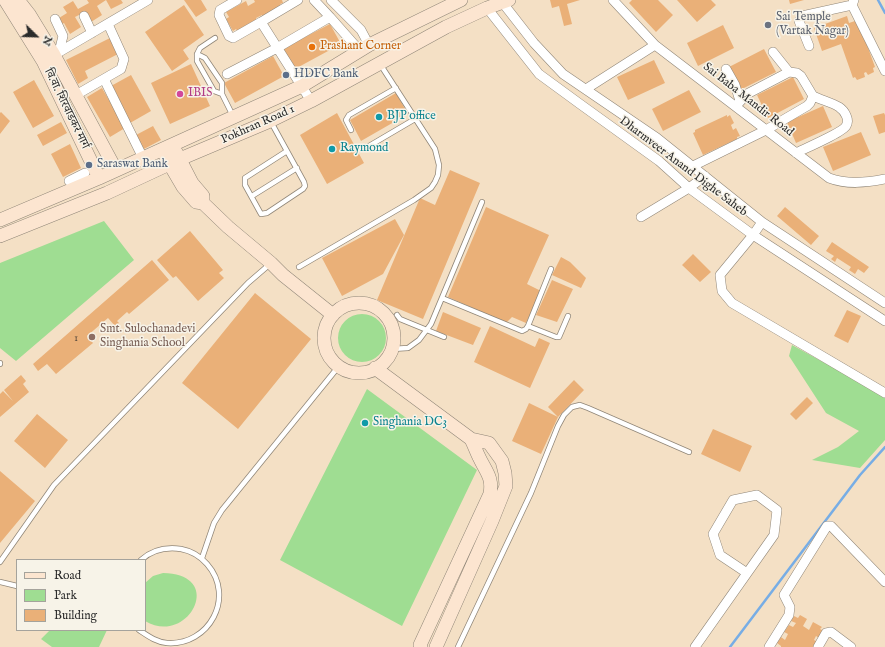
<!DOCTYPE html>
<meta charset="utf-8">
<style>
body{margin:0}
#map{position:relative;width:885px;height:647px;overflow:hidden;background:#f4e0c5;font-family:"IM FELL English",serif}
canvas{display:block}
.legend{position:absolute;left:16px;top:559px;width:130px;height:72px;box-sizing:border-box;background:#f7f3e8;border:1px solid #a5a39c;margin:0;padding:5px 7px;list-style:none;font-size:12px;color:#2b2b2b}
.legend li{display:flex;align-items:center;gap:8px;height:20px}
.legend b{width:20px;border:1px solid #a5a39c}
.north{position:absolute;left:16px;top:16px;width:40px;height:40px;-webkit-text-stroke:3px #f7f3e8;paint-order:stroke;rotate:113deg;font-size:11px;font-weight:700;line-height:16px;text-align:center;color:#2b2b2b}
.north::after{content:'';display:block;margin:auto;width:14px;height:18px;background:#2b2b2b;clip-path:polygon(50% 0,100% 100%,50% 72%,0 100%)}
</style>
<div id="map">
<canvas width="885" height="647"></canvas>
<ul class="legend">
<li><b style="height:5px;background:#fce5d0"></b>Road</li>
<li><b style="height:11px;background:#9fdd92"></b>Park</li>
<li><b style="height:11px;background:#eab078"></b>Building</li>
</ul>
<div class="north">N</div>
</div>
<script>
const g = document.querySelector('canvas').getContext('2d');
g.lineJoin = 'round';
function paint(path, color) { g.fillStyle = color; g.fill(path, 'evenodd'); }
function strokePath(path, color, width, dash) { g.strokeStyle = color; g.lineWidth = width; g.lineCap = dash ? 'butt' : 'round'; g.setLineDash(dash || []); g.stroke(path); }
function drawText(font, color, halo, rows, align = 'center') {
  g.font = font + ' "IM FELL English","Noto Serif Devanagari",serif'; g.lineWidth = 3; g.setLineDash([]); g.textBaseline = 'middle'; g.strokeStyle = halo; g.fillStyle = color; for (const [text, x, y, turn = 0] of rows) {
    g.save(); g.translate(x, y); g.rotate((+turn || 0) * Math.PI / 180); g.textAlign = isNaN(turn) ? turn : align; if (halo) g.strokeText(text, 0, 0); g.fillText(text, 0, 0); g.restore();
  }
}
paint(new Path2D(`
 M104 221 134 260 16 361 0 348V263Z
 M338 338a24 24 0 1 1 48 0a24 24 0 1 1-48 0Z
 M792 345 885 396V440L860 468 812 460 838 447 859 431 826 413 789 356Z
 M367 389 477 470 402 626 280 560Z
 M163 573C227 574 188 647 145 621V583L153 576Z
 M50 630H107L99 647H52L41 639Z`), '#9fdd92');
strokePath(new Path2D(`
 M878 0 885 13
 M730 647 860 475 885 447`), '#77ade5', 2.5);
paint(new Path2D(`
 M87 0H121L123 3 111 9 106 0 97 6 102 15 91 22 85 12 75 17 81 27 70 34 64 23 62 24 59 18 67 13 63 7 73 1 78 9 89 3Z
 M184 0H201L207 10 196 17Z
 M254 0H282L283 3 280 4 282 8 264 19 262 15 256 18 258 23 239 34 236 29 233 31 226 19 229 17 226 12 246 1 248 6 255 2Z
 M550 0H580L567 4 572 24 564 26 559 6 552 8Z
 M632 0H658L673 15 656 32 629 3Z
 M677 0H711L716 5 697 22Z
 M789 0H804L790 4Z
 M184 5 204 35 183 50 189 59 172 71 145 32Z
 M847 16 849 23 858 20 875 67 873 68 874 72 868 75 866 72 864 73 865 77 857 80 855 77 853 78 841 44 822 51 814 28Z
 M330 24 341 44 293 70 282 49Z
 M723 25 734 48 698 66 687 43Z
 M110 38 118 54 85 71 88 78 78 84 66 60Z
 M764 49 776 72 740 90 729 67Z
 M273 56 284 76 235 103 224 83Z
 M654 60 665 83 628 100 617 77Z
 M191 64 210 106 170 124 151 83Z
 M131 75 151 111 130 123 111 86Z
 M793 77 804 99 768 118 757 95Z
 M34 80 54 116 33 128 13 92Z
 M102 88 125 128 110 137 87 97Z
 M689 90 701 112 663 131 652 109Z
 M396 93 408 114 361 141 350 120Z
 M823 106 832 127 796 143 787 122Z
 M1 112 10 121 0 134V113Z
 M337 113 364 163 327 184 300 135Z
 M884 113 885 115V132L879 134 873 116Z
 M727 115V117L730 115 734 123 731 125 733 130 736 128 740 136 737 137V139L703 155 693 133 695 132V130Z
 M61 122 67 133 43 146 37 135Z
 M153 126 161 140 144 149 136 135Z
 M861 132 871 155 833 171 823 147Z
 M70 144 81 168 63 177 51 154Z
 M450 170 480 183 423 319 377 300 420 198 435 205Z
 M486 207 549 235 527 284 541 291 526 323 512 317 506 323 448 297Z
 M785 207 819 236 811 245 777 216Z
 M395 219 404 235 383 274 342 296 322 258Z
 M190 231 223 270 219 273 224 278 198 301 176 276 173 278 157 260Z
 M832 242 869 267 864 273 858 269 855 274 849 270 851 267 837 258 835 262 831 259 834 256 826 251Z
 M693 254 711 272 700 282 682 265Z
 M561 257 570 262 586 278 581 288 552 275Z
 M152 260 169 280 129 314 127 312 117 321 119 323 115 326 108 318 87 336 93 343 56 374 47 364 38 371 33 364Z
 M552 280 573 289 557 322 536 315Z
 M255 293 311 339 238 429 182 383Z
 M847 310 861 316 848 343 834 336Z
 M443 312 481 328 473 345 436 331Z
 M490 326 535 347 539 338 550 343 530 388 474 362Z
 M21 375 26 381 23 384 29 392 0 417V394L3 391 13 401 4 390Z
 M574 380 584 390 558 417 541 454 512 441 529 403 558 417 548 407Z
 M807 397 813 403 796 420 790 414Z
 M37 414 68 440 45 468 14 441Z
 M713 429 752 446 740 472 701 454Z
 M0 471 35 501 0 543Z
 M800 615 807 619 803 626 809 630 813 622 822 627 820 629 824 631 819 638 816 636 814 640 818 642 815 647H781V646L777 643 781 637 785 640 788 634 784 632 789 625 793 627 796 623 791 621 794 616 798 618Z`), '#eab078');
const lane = new Path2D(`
 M197 54 205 58 222 83V94L214 91 197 61Z
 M197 54 200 48 215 38
 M222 94 233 116
 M271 122 304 182 305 186 303 189 267 213 261 214 245 185V178L287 151
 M351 130 346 120 349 115 396 88
 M369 146 415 119
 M252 196 297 168
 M299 267 414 200 431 188 435 182 438 175 439 165 435 149 380 64
 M442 298 522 331 526 329 528 326 556 337H559L568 316
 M397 315 400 319 444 337
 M528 326 551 269
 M392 349 408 348 419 340 431 324 482 202
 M0 363V364
 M202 558 214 523 222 510 339 366
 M0 562 54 485 248 283 270 264
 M0 582 17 586
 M139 630C148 636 156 642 167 643 209 646 236 597 207 564 200 556 192 551 181 549 167 547 152 550 141 560
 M458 647 531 493 558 426 564 415 572 407 580 405 588 408 689 452`);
const street = new Path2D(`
 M237 0 220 10 219 15 229 36 233 38 261 22 311 101
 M331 0 361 30 369 45
 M613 0 655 45 829 178C847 185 866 183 885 179
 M854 0 852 5 885 71
 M502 2 534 43 563 74 657 138 762 222 885 303
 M487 8 539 74 580 104 659 161 689 188 753 235 885 321
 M84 16 92 33
 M330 17 360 51
 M55 19 63 36 59 52
 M261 22 298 0
 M809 46 799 21 802 16 852 5
 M773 52 789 72
 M49 58 148 0
 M726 69 735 85 740 101
 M227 74 277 48 330 17 314 0
 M104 79 143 158
 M586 89 655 45
 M76 95 121 69 124 59 108 24
 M796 153C804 149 843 132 846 126 850 120 845 111 839 107 831 102 821 100 813 96
 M693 166 766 130 807 106 810 103 813 96 801 76 797 73 789 72 747 94 736 106
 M69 181 85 173
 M641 217 689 188 705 176
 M762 222 753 235 720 275 722 291 732 303 885 393
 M695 647 774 535 777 510 757 495 733 500 713 534 720 555 747 573
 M769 647 789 615 790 607 784 595 827 526H831L885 582
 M818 647 826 633 831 632 851 647`);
const secondary = new Path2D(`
 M5 0 43 61 99 178
 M18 0 29 14 54 55 116 170
 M176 152 192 183 203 196V203
 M166 158 183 187 196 202 203 203 228 227 271 263 283 275 333 315
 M0 220 99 178 302 86 369 45 461 0
 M0 236 107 193 180 159 270 121 311 101 446 27 487 8 509 0
 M324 338a35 35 0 1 1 70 0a35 35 0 1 1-70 0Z
 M375 368 471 439 489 443 502 461 505 473 506 486 492 521 436 647
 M421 647 420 645 490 494C493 477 486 472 479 457 476 451 474 445 471 439`);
strokePath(lane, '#908678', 6);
strokePath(street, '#908678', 10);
strokePath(secondary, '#908678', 14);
strokePath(lane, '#fff', 4.5);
strokePath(street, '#fff', 9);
strokePath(secondary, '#fce5d0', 13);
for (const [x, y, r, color] of [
 [768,25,4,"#6b7280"],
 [312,47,4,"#e8710a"],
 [286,75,4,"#5c6f8a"],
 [180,94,4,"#d1479c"],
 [379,117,4,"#0f9aa8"],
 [332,149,4,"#0f9aa8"],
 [89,165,4,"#5c6f8a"],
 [92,337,4,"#8d6e63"],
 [365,423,4,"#0f9aa8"]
]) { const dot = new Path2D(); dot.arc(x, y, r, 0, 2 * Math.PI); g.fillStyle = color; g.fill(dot); strokePath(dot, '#f7f3e8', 1.5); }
drawText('10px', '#5b4c3e', null, [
 ["1",76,339]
]);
drawText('12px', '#5b616d', '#f7f3e8', [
 ["Sai Temple",776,18],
 ["(Vartak Nagar)",776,32]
], 'left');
drawText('12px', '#c56008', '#f7f3e8', [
 ["Prashant Corner",320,47]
], 'left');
drawText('12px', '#4e5e75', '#f7f3e8', [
 ["HDFC Bank",294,75],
 ["Saraswat Bank",97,165]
], 'left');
drawText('12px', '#b23c85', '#f7f3e8', [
 ["IBIS",188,94]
], 'left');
drawText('12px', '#2b2b2b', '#f7f3e8', [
 ["Sai Baba Mandir Road",748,100,38],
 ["वि.वा. शिरवाडकर मार्ग",66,109,64],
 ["Pokhran Road 1",258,125,-24],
 ["Dharmveer Anand Dighe Saheb",683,167,37]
]);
drawText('12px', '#0d838f', '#f7f3e8', [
 ["BJP office",387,117],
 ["Raymond",340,149],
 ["Singhania DC3",373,423]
], 'left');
drawText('12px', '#785e54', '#f7f3e8', [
 ["Smt. Sulochanadevi",100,330],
 ["Singhania School",100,344]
], 'left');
</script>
